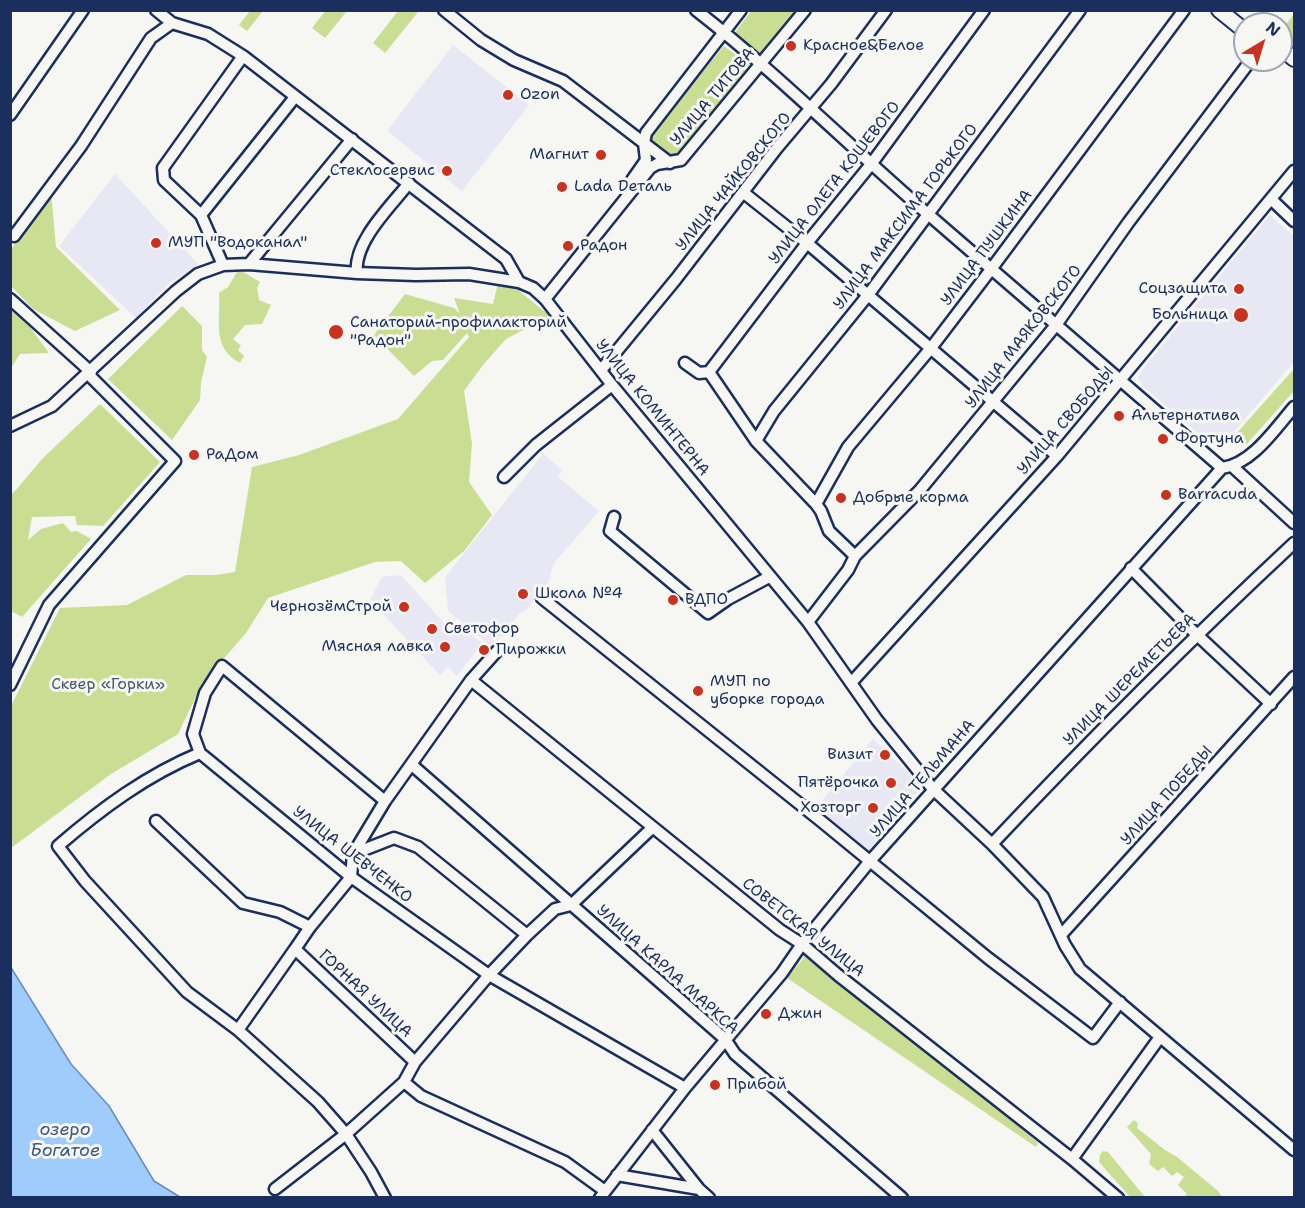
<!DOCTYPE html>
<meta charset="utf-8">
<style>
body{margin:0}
#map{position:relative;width:1305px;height:1208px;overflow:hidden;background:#f6f6f2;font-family:"Shantell Sans",sans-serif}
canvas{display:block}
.frame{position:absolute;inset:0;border:12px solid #1b2f5e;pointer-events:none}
.north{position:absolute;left:1233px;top:12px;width:60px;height:60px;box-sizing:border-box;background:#f6f6f2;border:2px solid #9ea6b7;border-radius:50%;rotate:38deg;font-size:16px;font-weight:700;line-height:24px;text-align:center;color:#1b2f5e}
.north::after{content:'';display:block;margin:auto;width:21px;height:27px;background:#c8321e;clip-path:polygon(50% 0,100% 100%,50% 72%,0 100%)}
</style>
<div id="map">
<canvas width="1305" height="1208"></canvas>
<div class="frame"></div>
<div class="north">N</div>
</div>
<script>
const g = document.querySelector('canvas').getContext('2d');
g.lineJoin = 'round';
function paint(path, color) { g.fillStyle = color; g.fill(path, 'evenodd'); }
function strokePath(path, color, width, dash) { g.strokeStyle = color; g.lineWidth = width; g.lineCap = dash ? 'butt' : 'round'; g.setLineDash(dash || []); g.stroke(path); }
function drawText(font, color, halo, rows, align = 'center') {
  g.font = font + ' "Shantell Sans",sans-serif'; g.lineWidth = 6; g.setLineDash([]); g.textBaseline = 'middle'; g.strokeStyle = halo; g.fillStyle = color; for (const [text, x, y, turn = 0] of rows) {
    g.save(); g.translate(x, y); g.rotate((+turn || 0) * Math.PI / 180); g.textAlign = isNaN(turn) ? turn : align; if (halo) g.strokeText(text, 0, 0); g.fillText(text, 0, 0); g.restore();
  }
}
paint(new Path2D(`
 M453 45 529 105 462 191 387 131Z
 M115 174 199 265 169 283 136 318 59 246Z
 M1270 215 1294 236V362L1218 450 1145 388 1138 378 1143 369Z
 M543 454 562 470 558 477 599 511 554 563 547 586 525 611 521 612 492 647 448 611 445 577Z
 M401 575 444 623 449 618 482 643 457 676 448 667 440 675 370 600 382 577Z
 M873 739 918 782 917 792 869 851 816 808Z`), '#e8e7f4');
paint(new Path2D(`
 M326 10 347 11 325 38 312 28Z
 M250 11H263L247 31 239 25Z
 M398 11 418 12 385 53 373 43Z
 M751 11H802L760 58 733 35Z
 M1294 14V45L1281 34V30Z
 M724 46 749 65 750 72 679 156 674 160 648 145V137Z
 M51 193 56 247 120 310 75 331 33 309 11 286 10 247 12 248Z
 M237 272H243L260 282 257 288 259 300 271 305 262 324 245 325 233 339 241 346 238 350 244 356 240 363C211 348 221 320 219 293L228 287Z
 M498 283 513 286 550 316 506 339 483 365 464 391 472 444 469 482 492 515 464 551 425 583 401 561 375 562 268 598 246 633 202 684 178 734 111 774 11 848V706L60 608 127 605 186 575H215L235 572 252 467 299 455 398 419 469 337 467 333 443 360 432 361 414 376 374 335 405 294 454 308 460 314 454 298 493 304Z
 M182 306 202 326V350L207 357 201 382 200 400 172 440 108 379Z
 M11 309 27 323 49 353 20 354 11 368Z
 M1292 371 1294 373V391L1246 445 1235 435Z
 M100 404 160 462 103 526 77 525 75 516 32 517 28 540 41 529 63 523 71 532 77 531 91 539 22 617 11 611V494L16 490 42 459Z
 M807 954 990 1102 1038 1143 1036 1147 787 978Z
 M1134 1120 1138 1123 1137 1128 1165 1150 1177 1157 1218 1191 1222 1197H1184L1187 1194 1178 1185 1184 1177 1177 1172 1172 1176 1163 1167 1158 1171 1149 1164 1151 1154 1127 1127Z
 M1103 1151 1108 1152 1145 1197H1130L1099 1162 1100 1155Z`), '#c9de93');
const water = new Path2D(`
 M10 966 71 1064 109 1106 154 1181 180 1197H11Z`);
paint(water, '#9fccfa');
strokePath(water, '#6a8dbc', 1.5);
const minor = new Path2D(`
 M156 10 172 23 208 34 243 56 506 259 519 282
 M444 10 481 40 514 60 563 81 670 163
 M696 10C778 74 851 148 929 215 1027 300 1125 384 1222 468
 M10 115 83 10
 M632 180 646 160 644 143 646 133 741 10
 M744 193 807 243 1057 456
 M1272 200 1294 221
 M201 215 164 180 163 168 243 56
 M14 236 81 146 151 38 172 23
 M249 264 352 139
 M223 265 201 215 295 97
 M357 273C353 242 391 206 409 183
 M10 299 91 372
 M545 299 650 168 657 164 681 160 805 10
 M685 363 699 373 709 372 756 441 816 504 821 511 829 531 855 556
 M602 369 676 279 777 148 831 84 886 10
 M709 372 807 243 872 163 984 10
 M10 426 52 406 176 291 198 274 223 265 249 264 357 273 416 275 469 274 519 282 533 288 545 299 612 385 808 622 877 720 933 789 992 844 1043 897 1065 945 1080 969 1294 1150
 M756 441 774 411 868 295 1080 10
 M1233 467 1294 523
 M504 477 536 445 612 385
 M816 504 848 447 931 348 992 268 1184 10
 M614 517 610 531 708 613 728 599 769 577
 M1131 568 1193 631 1271 704
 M542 598 821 821 988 958 1093 1038 1120 1002
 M808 622 848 570 855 556 920 490 1056 325 1128 223 1251 60
 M471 680 780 930 802 944 838 975 1072 1159 1118 1198
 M851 683 1057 456 1294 171
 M10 685 49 605 175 461 88 374
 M200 753C147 775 102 808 58 846L85 881 187 992 238 1030 318 1102 346 1134 371 1172 385 1198
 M412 765 725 1039 735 1054 902 1198
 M385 801 222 666 205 693 193 734 200 753 351 877 489 975 685 1088
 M156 821 243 903 280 912 310 927 295 949 415 1062 404 1082 421 1096 565 1162 605 1191
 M992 844C1090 740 1190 640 1294 543
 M353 854 394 838 418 847 527 935
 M310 927 351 877 353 854 385 801 471 680 497 651
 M1061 935 1294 677
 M238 1030 295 949
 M415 1062 489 975 527 935 555 909 571 905 652 828
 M652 1130 699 1189 709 1198
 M1072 1159 1160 1037
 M617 1175 699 1189
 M275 1189 346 1134 404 1082
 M600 1198 685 1088 782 973 802 944 870 861 1222 468C1252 464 1275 429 1294 407`);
const major = new Path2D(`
 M1219 10 1245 31
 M1281 48 1294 59`);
strokePath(minor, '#1b2f5e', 15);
strokePath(major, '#1b2f5e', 18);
strokePath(minor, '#f6f6f2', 10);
strokePath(major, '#f6f6f2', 14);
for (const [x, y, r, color] of [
 [791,46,6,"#c8321e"],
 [508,95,6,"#c8321e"],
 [601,155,6,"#c8321e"],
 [447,171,6,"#c8321e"],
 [562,187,6,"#c8321e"],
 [156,243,6,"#c8321e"],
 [568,246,6,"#c8321e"],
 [1239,289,6,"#c8321e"],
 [1241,315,8,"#c8321e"],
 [336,332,8,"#c8321e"],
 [1119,416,6,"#c8321e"],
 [1163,439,6,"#c8321e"],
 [194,455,6,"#c8321e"],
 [1166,495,6,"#c8321e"],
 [841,498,6,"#c8321e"],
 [523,594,6,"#c8321e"],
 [673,600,6,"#c8321e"],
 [404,607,6,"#c8321e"],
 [432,629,6,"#c8321e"],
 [445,647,6,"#c8321e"],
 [484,650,6,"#c8321e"],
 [698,691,6,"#c8321e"],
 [885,755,6,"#c8321e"],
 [891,783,6,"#c8321e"],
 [873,808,6,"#c8321e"],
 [766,1014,6,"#c8321e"],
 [715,1085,6,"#c8321e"]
]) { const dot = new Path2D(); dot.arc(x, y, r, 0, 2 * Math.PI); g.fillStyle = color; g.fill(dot); strokePath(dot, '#f6f6f2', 2); }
drawText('16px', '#1b2f5e', '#f6f6f2', [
 ["Красное&Белое",803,46],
 ["Ozon",520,95],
 ["Магнит",589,155,"right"],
 ["Стеклосервис",435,171,"right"],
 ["Lada Dеталь",574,187],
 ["МУП \"Водоканал\"",168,243],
 ["Радон",580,246],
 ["Соцзащита",1227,289,"right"],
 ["Больница",1228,315,"right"],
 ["Санаторий-профилакторий",350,323],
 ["\"Радон\"",350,341],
 ["Альтернатива",1131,416],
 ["Фортуна",1175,439],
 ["РаДом",206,455],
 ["Barracuda",1178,495],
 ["Добрые корма",853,498],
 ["Школа №4",535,594],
 ["ВДПО",685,600],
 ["ЧернозёмСтрой",392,607,"right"],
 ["Светофор",444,629],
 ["Мясная лавка",433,647,"right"],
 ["Пирожки",496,650],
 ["МУП по",710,682],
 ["уборке города",710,700],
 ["Визит",873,755,"right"],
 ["Пятёрочка",879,783,"right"],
 ["Хозторг",861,808,"right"],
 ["Джин",778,1014],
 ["Прибой",727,1085]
], 'left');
drawText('16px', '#1b2f5e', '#f6f6f2', [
 ["УЛИЦА ТИТОВА",713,97,-50],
 ["УЛИЦА ЧАЙКОВСКОГО",734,182,-51],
 ["УЛИЦА ОЛЕГА КОШЕВОГО",835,183,-52],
 ["УЛИЦА МАКСИМА ГОРЬКОГО",906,217,-53],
 ["УЛИЦА ПУШКИНА",987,248,-53],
 ["УЛИЦА МАЯКОВСКОГО",1024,337,-52],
 ["УЛИЦА КОМИНТЕРНА",652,408,51],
 ["УЛИЦА СВОБОДЫ",1066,421,-49],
 ["УЛИЦА ШЕРЕМЕТЬЕВА",1130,680,-45],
 ["УЛИЦА ТЕЛЬМАНА",923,779,-49],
 ["УЛИЦА ПОБЕДЫ",1167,796,-48],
 ["УЛИЦА ШЕВЧЕНКО",352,855,38],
 ["СОВЕТСКАЯ УЛИЦА",803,928,38],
 ["УЛИЦА КАРЛА МАРКСА",667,970,42],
 ["ГОРНАЯ УЛИЦА",365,994,43]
]);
drawText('16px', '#465b6b', '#f6f6f2', [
 ["Сквер «Горки»",108,685]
]);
drawText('italic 18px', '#3c5685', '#f6f6f2', [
 ["озеро",65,1130],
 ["Богатое",65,1151]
]);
</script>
